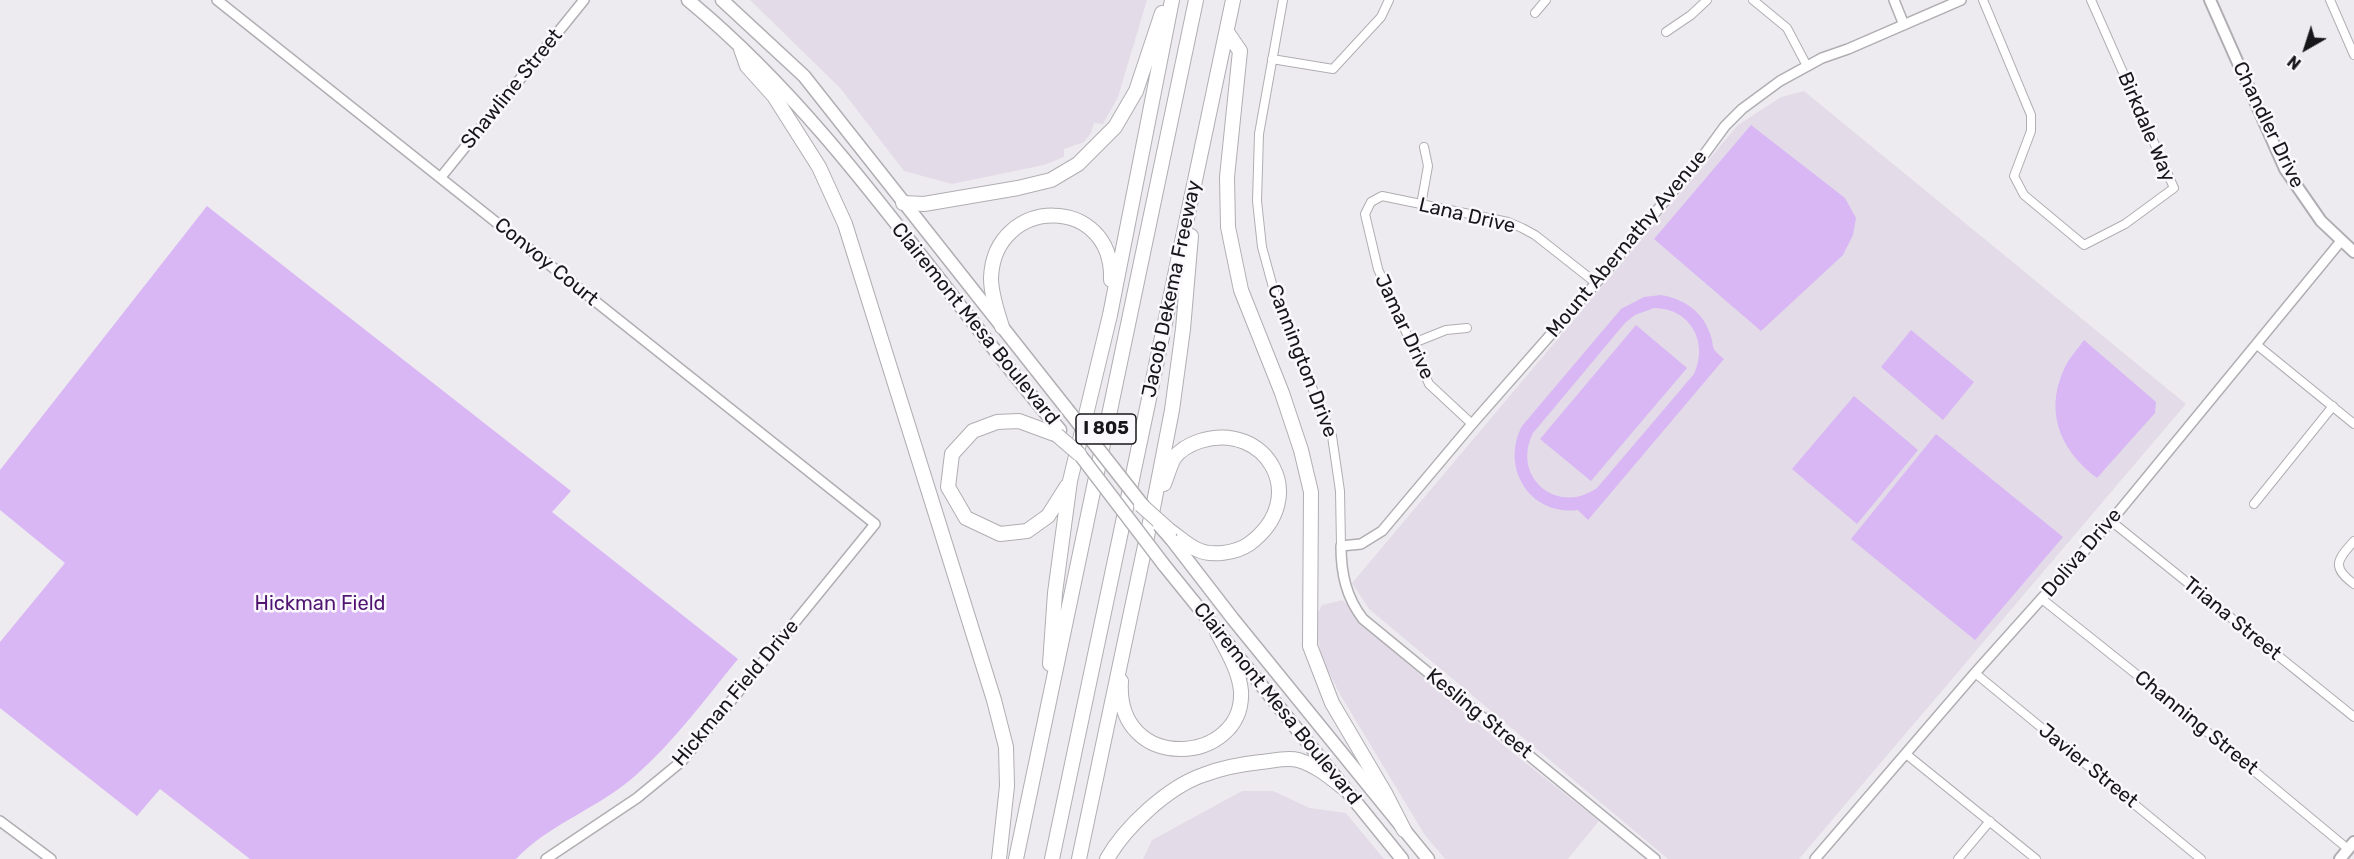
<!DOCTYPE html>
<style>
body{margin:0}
#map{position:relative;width:2354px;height:859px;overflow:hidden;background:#eeebf0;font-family:Rubik,sans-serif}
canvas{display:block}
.north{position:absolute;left:2276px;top:18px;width:60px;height:60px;-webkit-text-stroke:4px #fbf8fd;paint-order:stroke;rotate:219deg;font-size:16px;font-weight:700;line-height:24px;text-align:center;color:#171618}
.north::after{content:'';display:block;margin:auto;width:21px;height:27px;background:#171618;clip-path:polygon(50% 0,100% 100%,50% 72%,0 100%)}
</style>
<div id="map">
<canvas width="2354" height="859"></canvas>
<div class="north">N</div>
</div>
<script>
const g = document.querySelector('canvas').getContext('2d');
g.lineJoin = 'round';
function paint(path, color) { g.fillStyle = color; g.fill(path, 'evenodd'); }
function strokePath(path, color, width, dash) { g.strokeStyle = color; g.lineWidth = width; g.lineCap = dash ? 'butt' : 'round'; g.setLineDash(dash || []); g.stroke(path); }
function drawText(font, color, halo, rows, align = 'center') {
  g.font = font + ' Rubik,sans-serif'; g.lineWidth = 5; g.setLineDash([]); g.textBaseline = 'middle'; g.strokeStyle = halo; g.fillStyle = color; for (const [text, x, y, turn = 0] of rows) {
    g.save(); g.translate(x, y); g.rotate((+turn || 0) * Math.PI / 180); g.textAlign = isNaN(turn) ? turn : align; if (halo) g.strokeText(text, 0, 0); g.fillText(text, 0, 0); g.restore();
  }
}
paint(new Path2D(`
 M750 0H1147L1118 97 1103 124 1094 123 1091 133 1084 142 1064 149V157L1044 165 952 184 904 171 840 88Z
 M1804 91 2186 404 1799 859H1668L1369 609 1352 583 1738 125 1781 97Z
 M1342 600 1377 631 1407 663 1502 744 1599 821 1568 859H1445L1424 834 1341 696 1321 657 1315 617 1322 605Z
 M1242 791H1273L1310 808 1346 813 1384 859H1143L1152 840Z`), '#e3dce8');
paint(new Path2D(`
 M1751 125 1845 198 1856 218 1853 235 1843 255 1761 331 1654 239Z
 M207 206 571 491 552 512 738 659C705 699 674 742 635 776 599 808 549 824 516 859H250L160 789 137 816 0 708V642L65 563 0 510V470Z
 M1661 295C1683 299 1701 310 1709 331 1716 348 1708 346 1724 359L1588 520 1578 510C1530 516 1500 468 1522 426L1621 309 1644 297ZM1654 308C1690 308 1709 342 1694 374L1597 488C1557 516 1511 477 1533 433L1625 323 1635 315Z
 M1636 325 1687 368 1591 481 1540 439Z
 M1911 330 1974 382 1943 420 1881 367Z
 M2084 340 2156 402 2155 413 2097 478C2058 449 2043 408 2067 363 2072 355 2079 347 2084 340Z
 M1854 396 1918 450 1857 524 1792 469Z
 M1936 434 2063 537 1975 640 1851 539Z`), '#d9b6f4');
const minor = new Path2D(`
 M1283 0 1259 134 1257 201 1262 247 1277 302 1332 436 1340 491 1341 546
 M1753 0 1787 28 1807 66
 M1983 0 2031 115V131L2014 176 2024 195 2084 245 2125 224 2174 188 2091 0
 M2330 0 2354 55
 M1535 13 1546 0
 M1666 32 1691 15 1707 0
 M1272 59 1333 69 1381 17 1389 0
 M1421 205 1428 166 1424 147
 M1411 344 1446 330 1467 328
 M2257 345 2354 424
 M1472 424 1429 384 1378 269 1365 214 1371 202 1382 196 1508 222 1522 228 1535 235 1596 283
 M2254 504 2333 406
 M2111 521 2354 717
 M2354 541C2337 560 2331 567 2354 584
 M2042 599 2176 706 2348 849
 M1975 673 2201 859
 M1906 754 2036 859
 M1958 859 1990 821`);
const tertiary = new Path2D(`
 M217 0 875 524 682 761 637 798 546 859
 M1894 0 1904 25
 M441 177 584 0
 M0 821 51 859
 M1655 859 1363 619C1346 597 1341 573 1341 546L1361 544 1382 531 1472 424 1596 283 1706 152 1725 126 1742 109 1780 81 1822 58 1848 49 1961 0
 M1815 859 1975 673 2111 521 2341 241`);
const secondary = new Path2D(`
 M2210 0 2285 169 2321 221 2354 252
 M2340 859 2354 842`);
const primary = new Path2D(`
 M688 0C835 121 937 287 1060 430
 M722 0 804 76 1067 409
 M1172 540 1233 619 1428 859
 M1164 565 1402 859`);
const motorway = new Path2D(`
 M1227 32 1240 51 1227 177 1228 227 1241 290 1282 393 1301 450 1311 492 1310 646 1332 703 1385 793 1404 830
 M741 49 747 66 774 96 819 167 845 224 994 700 1006 747 1007 786 999 859
 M903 203 924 204 1018 188 1051 180 1078 164 1115 127 1136 91 1162 13
 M1002 327C997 311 991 294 991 278 994 195 1114 194 1111 280
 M1057 435 1019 421 997 422 973 431 952 454 948 487 966 518 1000 534 1027 531 1048 516 1067 486
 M1164 484C1167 476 1170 466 1174 458 1180 450 1191 444 1200 441 1266 420 1312 498 1249 544 1236 553 1211 557 1196 549 1187 545 1179 537 1170 531
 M1050 664 1055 593 1070 481 1110 315 1172 0
 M1121 681C1115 775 1245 765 1241 691 1239 670 1227 651 1217 632
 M1016 859 1196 0
 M1052 859 1233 0
 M1079 859 1153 508 1172 410 1183 329 1191 236
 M1107 859C1125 827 1168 787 1203 775 1221 768 1242 764 1261 762 1273 761 1287 757 1298 760 1316 765 1331 778 1345 789`);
strokePath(minor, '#b1aeb3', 10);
strokePath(tertiary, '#b1aeb3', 12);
strokePath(secondary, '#b1aeb3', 14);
strokePath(primary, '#b1aeb3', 15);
strokePath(motorway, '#b1aeb3', 16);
strokePath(minor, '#fff', 8);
strokePath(tertiary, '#fff', 9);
strokePath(secondary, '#fff', 10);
strokePath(primary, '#fff', 12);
strokePath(motorway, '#fff', 14);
const primaryBridge = new Path2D(`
 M1067 409 1148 512
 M1074 447 1164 565
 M1159 525 1172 540`);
const motorwayBridge = new Path2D(`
 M1057 435 1079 454
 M1141 505 1170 531`);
strokePath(primaryBridge, '#b1aeb3', 15, []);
strokePath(motorwayBridge, '#b1aeb3', 16, []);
strokePath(primaryBridge, '#fff', 12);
strokePath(motorwayBridge, '#fff', 14);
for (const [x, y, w] of [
 [1106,429,60]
]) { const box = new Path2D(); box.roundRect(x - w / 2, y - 15, w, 30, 4.5); g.fillStyle = '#fbf8fd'; g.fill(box); strokePath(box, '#171618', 1.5); }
drawText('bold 18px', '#171618', null, [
 ["I 805",1106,429]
]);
drawText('20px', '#171618', '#fbf8fd', [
 ["Shawline Street",512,89,-51],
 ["Chandler Drive",2268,125,64],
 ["Birkdale Way",2146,127,67],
 ["Lana Drive",1467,216,13],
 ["Mount Abernathy Avenue",1627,244,-50],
 ["Convoy Court",546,262,39],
 ["Jacob Dekema Freeway",1172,289,-78],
 ["Clairemont Mesa Boulevard",975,324,51],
 ["Jamar Drive",1404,327,65],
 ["Cannington Drive",1302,361,69],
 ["Doliva Drive",2082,553,-49],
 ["Triana Street",2232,619,39],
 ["Hickman Field Drive",736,693,-50],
 ["Clairemont Mesa Boulevard",1277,704,51],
 ["Kesling Street",1479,714,39],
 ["Channing Street",2196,723,39],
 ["Javier Street",2088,766,39]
]);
drawText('20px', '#4f1570', '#fbf8fd', [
 ["Hickman Field",320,604]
]);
</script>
